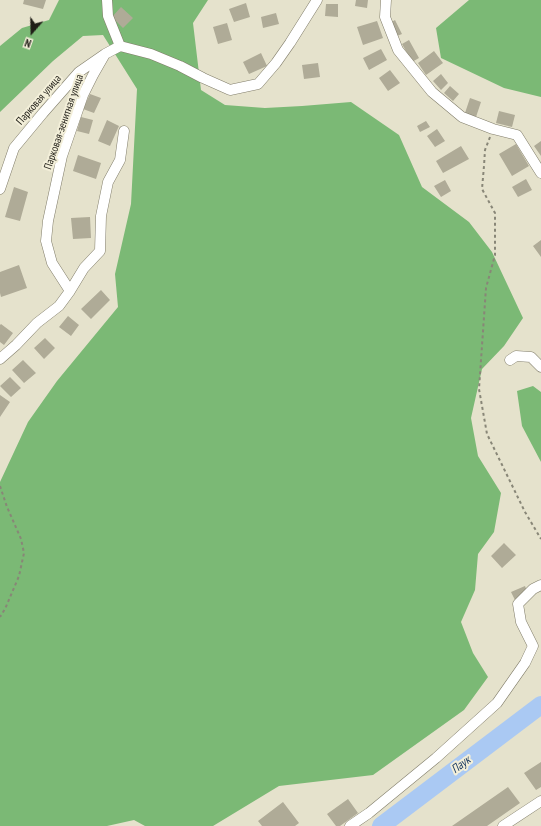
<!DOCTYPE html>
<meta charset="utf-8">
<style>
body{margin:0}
#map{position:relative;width:541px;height:826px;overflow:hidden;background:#e5e2cc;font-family:"PT Sans Narrow",sans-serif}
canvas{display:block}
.north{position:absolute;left:12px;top:12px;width:40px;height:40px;-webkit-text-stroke:3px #f3efd9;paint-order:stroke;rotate:200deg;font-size:11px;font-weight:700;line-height:16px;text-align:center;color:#201e17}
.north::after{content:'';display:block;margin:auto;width:14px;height:18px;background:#201e17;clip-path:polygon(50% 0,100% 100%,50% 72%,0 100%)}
</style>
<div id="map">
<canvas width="541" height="826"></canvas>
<div class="north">N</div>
</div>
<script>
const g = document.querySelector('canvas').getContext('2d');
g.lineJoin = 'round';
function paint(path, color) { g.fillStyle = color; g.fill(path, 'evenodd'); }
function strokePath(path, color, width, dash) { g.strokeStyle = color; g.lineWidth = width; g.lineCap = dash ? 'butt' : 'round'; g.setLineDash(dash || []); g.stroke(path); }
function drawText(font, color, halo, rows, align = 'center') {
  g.font = font + ' "PT Sans Narrow",sans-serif'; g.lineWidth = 4; g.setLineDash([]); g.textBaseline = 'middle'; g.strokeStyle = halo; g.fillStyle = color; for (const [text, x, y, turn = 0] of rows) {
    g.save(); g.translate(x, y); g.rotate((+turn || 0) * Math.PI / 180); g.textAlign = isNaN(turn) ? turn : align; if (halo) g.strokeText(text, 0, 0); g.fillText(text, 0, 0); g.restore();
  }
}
paint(new Path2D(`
 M59 0H208L193 23 201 90 225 105 265 108 302 106 351 102 399 135 422 187 469 222 492 252 523 318 504 346 482 369 471 418 478 456 501 493 494 532 478 554 475 590 461 622 473 653 488 677 464 710 373 775 279 786 213 826H145L134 820 107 826H0V482L28 422 57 381 118 307 115 274 131 204 137 89 103 35 83 36 53 61 0 112V46L22 28 49 20Z
 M469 0H541V97L504 88 441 58 436 28Z
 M533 386 541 392V462L522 426 517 391Z`), '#7bb975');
strokePath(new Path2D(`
 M381 826 541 705`), '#aac9f3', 18);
paint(new Path2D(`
 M24 0H46L43 9 23 4Z
 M356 0H368L367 8 355 6Z
 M246 3 250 17 234 22 229 9Z
 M326 4H338V17L325 16Z
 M121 7 133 18 123 28 112 17Z
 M276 13 279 24 263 28 261 17Z
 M395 20 402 34 397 36 390 23Z
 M377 21 383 38 363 45 357 27Z
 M227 23 232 40 218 44 213 27Z
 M409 40 419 58 412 62 402 44Z
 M381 49 387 60 369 70 363 58Z
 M434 51 443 63 426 75 418 63Z
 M261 53 267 66 249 74 243 62Z
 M318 63 320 77 304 79 302 65Z
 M390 70 400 83 388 91 379 78Z
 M441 74 448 83 441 90 433 81Z
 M450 86 459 94 453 101 444 93Z
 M90 94 101 98 94 113 83 109Z
 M470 98 481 102 476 117 465 113Z
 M499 111 515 115 512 127 496 123Z
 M81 117 93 120 89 134 77 131Z
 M107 120 119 126 110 146 98 141Z
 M426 121 430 127 420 132 417 126Z
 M437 129 445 141 435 147 427 136Z
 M541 141V156L534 146Z
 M516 144 529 166 512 176 499 154Z
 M461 146 469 159 443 173 436 161Z
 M78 155 101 163 96 179 73 171Z
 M526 179 532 190 518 197 512 187Z
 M445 180 451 191 441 197 434 186Z
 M14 187 28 192 20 221 5 217Z
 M90 217 91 238 73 239 71 218Z
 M541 240V257L533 246Z
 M19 265 27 288 1 297 0 293V272Z
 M101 290 110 300 91 319 81 309Z
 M68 316 79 325 71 336 59 327Z
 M1 324 13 333 4 345 0 342V325Z
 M45 338 55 348 44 359 34 348Z
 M23 360 36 373 24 383 12 370Z
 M10 377 21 388 11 397 0 386Z
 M0 395 10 402 0 417Z
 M504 543 516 555 502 568 491 556Z
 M525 586 529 597 516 602 511 592Z
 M541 762V787L536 790 524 773Z
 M508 787 520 803 487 826H452Z
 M348 799 358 813 340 826H336L327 814Z
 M283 802 299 823 295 826H262L258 821Z`), '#afab97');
const minor = new Path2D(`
 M107 0 108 16 120 46
 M386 0 385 17 398 50 432 92 462 117 493 129 517 135 541 173
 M120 46 151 54 180 66 203 78 230 90 258 84 276 63 290 43 317 0
 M0 189 14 148 43 113 79 72 105 54 120 46
 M70 291 52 263 46 241 48 221 62 156 83 95 93 75 105 54
 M0 359 16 345 37 323 59 306 70 291 84 268 100 251 101 216 108 182 120 160 124 131
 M510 360 516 356 531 357 541 367
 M350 826 369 813 436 758 497 703 525 663 533 646 521 622 518 604 533 589 541 585
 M503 826 541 801`);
strokePath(minor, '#817d6a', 11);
strokePath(new Path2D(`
 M490 137 485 150 484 166 482 189 495 213V255L486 288 479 389 487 434 525 512 541 539
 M0 486 7 507 21 539 24 553 19 576 5 609 0 617`), '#888677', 2, [3, 3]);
strokePath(minor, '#fff', 10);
drawText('11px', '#201e17', '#f3efd9', [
 ["Парковая улица",39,100,-49],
 ["Парковая-зенитная улица",64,122,-71]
]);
drawText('italic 12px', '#11335e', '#f3efd9', [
 ["Паук",461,765,-37]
]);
</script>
